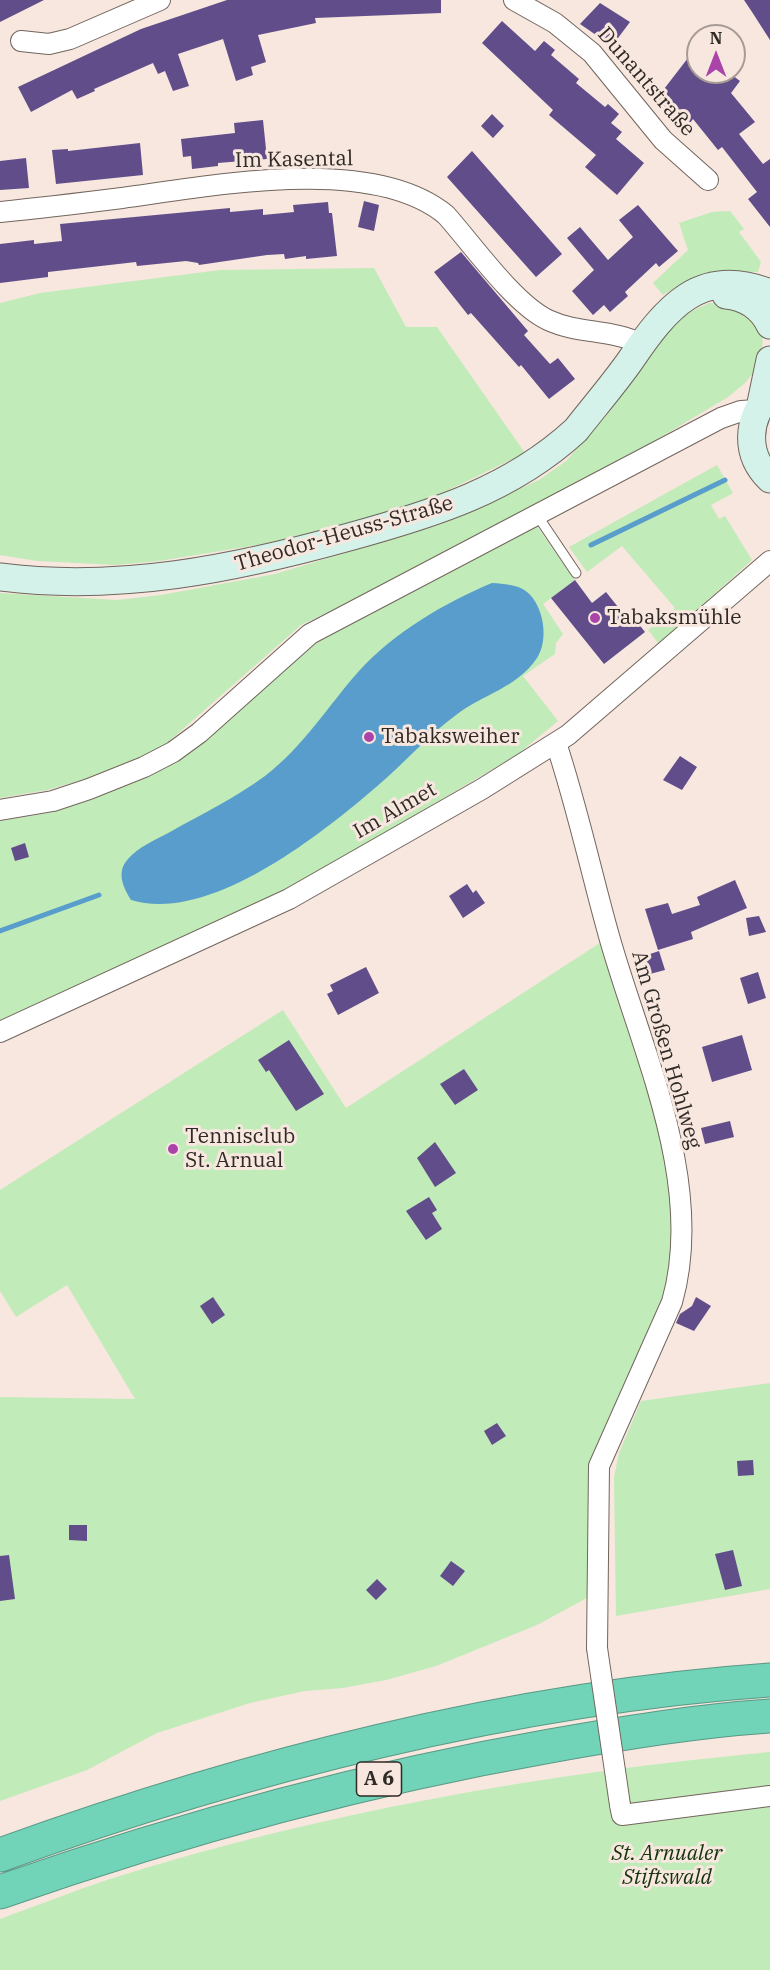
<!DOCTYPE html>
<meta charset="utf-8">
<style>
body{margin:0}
#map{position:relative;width:770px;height:1970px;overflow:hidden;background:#f7e7df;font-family:"IBM Plex Serif",serif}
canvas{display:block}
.north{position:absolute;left:686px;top:24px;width:60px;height:60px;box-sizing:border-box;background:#f7e7df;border:2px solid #a79b95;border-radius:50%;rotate:0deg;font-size:16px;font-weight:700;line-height:24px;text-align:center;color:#302a27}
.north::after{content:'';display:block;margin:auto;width:21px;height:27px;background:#aa44a8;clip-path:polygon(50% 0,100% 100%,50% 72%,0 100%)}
</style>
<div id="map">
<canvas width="770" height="1970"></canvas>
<div class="north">N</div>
</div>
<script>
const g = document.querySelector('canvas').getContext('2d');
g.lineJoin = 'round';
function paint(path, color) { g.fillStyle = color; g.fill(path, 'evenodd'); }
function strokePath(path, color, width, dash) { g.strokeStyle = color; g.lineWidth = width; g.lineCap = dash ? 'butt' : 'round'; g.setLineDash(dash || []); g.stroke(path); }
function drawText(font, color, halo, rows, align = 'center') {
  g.font = font + ' "IBM Plex Serif",serif'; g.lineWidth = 6; g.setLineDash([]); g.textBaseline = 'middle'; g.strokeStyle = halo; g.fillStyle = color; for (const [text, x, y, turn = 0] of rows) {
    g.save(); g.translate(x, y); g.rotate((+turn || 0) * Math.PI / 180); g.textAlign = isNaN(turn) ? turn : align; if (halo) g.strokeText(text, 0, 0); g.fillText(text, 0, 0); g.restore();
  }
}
paint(new Path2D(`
 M730 211 744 229 739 232 761 262 758 272C715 273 700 272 663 295L653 283 688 250 679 223 712 212Z
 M374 268 406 327H437L525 453 432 498 356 522 270 543 159 561 115 565 37 561 0 555V303L40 293 220 270Z
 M709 303C740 303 744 311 763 333L762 349 758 367 745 383 728 397 636 452 366 594 301 625 167 743 139 758 85 779 47 790 0 798V593L117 600 161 595 275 574 439 525 539 480 566 461 609 412 675 323 692 311Z
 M717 465 733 493 711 505 719 519 725 516 752 560 659 644 648 630 675 608 622 546 587 572 569 547Z
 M536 525 575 580 543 604 563 634 556 643 555 654 523 676 558 721 518 754 290 889 0 1023V821L49 813 115 789 204 740 315 643 336 629Z
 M609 937 668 1128 680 1275 603 1453 596 1593 537 1625 436 1666 386 1680 343 1688 305 1691 250 1703 157 1733 87 1770 0 1801V1397L135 1399 67 1285 16 1317 0 1291V1190L283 1010 346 1108Z
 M770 1383V1589L616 1616 614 1477 619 1453 641 1401Z
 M770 1752V1970H0V1919C36 1906 71 1892 107 1880 321 1812 546 1773 770 1752Z`), '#c1ebb8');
paint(new Path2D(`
 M492 583C504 584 517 584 527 592 544 606 549 640 537 658 517 688 483 694 456 715 427 736 403 765 375 788 319 836 208 924 131 900 123 887 116 872 128 859 138 847 157 839 170 832 202 814 235 798 265 776 304 746 327 707 359 671 395 632 444 603 492 583Z`), '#589dcb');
strokePath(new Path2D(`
 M591 545 725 480
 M0 931 99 895`), '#589dcb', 5);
paint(new Path2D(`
 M0 0H44L0 22Z
 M227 0H441V13L315 18 316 23 258 35 266 62 251 67 253 75 236 81 223 39 178 54 189 86 173 91 165 71 158 74 153 63 94 89 95 91 77 99 72 90 31 112 18 87 141 29Z
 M744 0H770V40L752 12Z
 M600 3 630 22 612 46 580 24Z
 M502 21 535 51 544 41 555 50 551 55 579 79 576 83 605 107 608 104 619 114 611 123 622 132 616 139 644 163 617 195 585 167 596 155 549 115 553 110 482 43Z
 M698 45V72H728L740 81 731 93 755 122 739 134 763 164 770 159V227L748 199 757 192 722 147 718 150 693 119 687 127 654 102Z
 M492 114 504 126 493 138 481 126Z
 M263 120 267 159 218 163V166L192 169 191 156 183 157 181 139 235 133 234 123Z
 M140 143 143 175 56 184 52 150 68 149V151Z
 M472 151 562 254 536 277 447 177Z
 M26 158 29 188 0 190V161Z
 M364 201 379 205 374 231 358 227Z
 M328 202 329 213H332L337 256 306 259V256L285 259 284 254 267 255 199 265 198 263 186 261 137 266 136 262 48 272V277L0 283V244L34 240V244L62 241 60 224 230 208V212L263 209V215L294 212 293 205Z
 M638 205 678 251 659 267 656 263 625 292 628 296 610 312 604 305 593 315 572 291 594 270 567 238 580 227 608 260 633 237 619 220Z
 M461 252 528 331 524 335 550 364 558 358 575 379 549 399 521 365 519 367 471 313 468 315 434 272Z
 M575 580 592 603 606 592 626 617 630 613 645 632 604 664 551 598Z
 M680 756 697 767 682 790 663 780Z
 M25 843 29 857 15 861 11 848Z
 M735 880 747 908 691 932 693 939 658 950 645 909 668 903 672 914 700 905 697 897Z
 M467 884 473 893 476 890 485 903 463 918 449 896Z
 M759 916 766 932 749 936 746 918Z
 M659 951 665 970 650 974 644 956Z
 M366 967 379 993 338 1015 327 994 333 991 330 985Z
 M758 972 766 998 748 1004 740 978Z
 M742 1035 752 1070 712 1082 702 1047Z
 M289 1040 324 1094 296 1111 269 1070 266 1072 258 1060Z
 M464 1069 478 1090 455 1105 440 1084Z
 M730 1121 734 1137 705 1144 701 1128Z
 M435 1142 456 1173 435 1187 417 1158Z
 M429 1197 437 1210 432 1213 442 1229 426 1240 406 1211Z
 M213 1297 225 1315 212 1324 200 1306Z
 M696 1297 711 1306 694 1331 676 1323 680 1314 692 1306Z
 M497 1423 506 1436 492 1445 484 1431Z
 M753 1460 754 1475 738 1476 737 1461Z
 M69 1525H87V1541L69 1540Z
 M733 1550 742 1586 725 1590 715 1554Z
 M9 1555 15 1599 0 1601V1556Z
 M451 1561 465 1571 453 1586 440 1576Z
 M377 1579 387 1589 376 1600 366 1590Z`), '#614d8a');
const lane = new Path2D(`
 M537 515 576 573`);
const street = new Path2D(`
 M514 0 555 23 592 53 663 140 708 180
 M21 41 49 44 70 39 160 0
 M0 212C41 208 82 203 122 198 211 186 372 154 446 215 472 244 514 304 548 320 578 334 612 329 641 344
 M556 743C577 806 591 872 609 936 641 1050 706 1183 672 1302L599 1466 597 1648
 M0 810 53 801 89 789 144 767 173 752 199 733 310 634 721 418 741 411 757 410
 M0 1032 289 899 482 789 568 735 770 561
 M620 1805 622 1815 770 1796`);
const secondary = new Path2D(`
 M726 295C746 297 762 308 770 325
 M770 393C747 419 744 454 770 479
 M761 403 770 360
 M0 577C119 592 234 569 349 537 433 514 511 490 576 430 594 407 613 385 630 361 666 308 700 265 770 293`);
const highway = new Path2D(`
 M0 1855C243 1767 511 1698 770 1680
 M0 1892C180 1829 362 1779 550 1746 623 1733 696 1721 770 1716`);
strokePath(lane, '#72655d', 11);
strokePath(street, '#72655d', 22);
strokePath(secondary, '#72655d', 29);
strokePath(highway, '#5a9885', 35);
strokePath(lane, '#fff', 9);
strokePath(street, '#fff', 20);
strokePath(secondary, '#d4f2e9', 27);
strokePath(highway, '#71d3b7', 33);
const streetBridge = new Path2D(`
 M597 1648 620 1805`);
strokePath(streetBridge, '#72655d', 22, []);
strokePath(streetBridge, '#fff', 20);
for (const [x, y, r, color] of [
 [595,618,6,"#aa44a8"],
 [369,737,6,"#aa44a8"],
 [173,1149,6,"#aa44a8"]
]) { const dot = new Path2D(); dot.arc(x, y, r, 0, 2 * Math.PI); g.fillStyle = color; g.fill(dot); strokePath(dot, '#f7e7df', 2); }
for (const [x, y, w] of [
 [379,1779,45]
]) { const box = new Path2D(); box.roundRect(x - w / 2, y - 17, w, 34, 4.5); g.fillStyle = '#f7e7df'; g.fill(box); strokePath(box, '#302a27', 1.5); }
drawText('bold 20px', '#302a27', null, [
 ["A 6",379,1779]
]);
drawText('21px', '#302a27', '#f7e7df', [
 ["Dunantstraße",646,82,49],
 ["Im Kasental",294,160,-1],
 ["Theodor-Heuss-Straße",344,534,-16],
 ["Im Almet",395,811,-30],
 ["Am Großen Hohlweg",666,1050,74]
]);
drawText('21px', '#302a27', '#f7e7df', [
 ["Tabaksmühle",607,618],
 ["Tabaksweiher",381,737],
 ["Tennisclub",185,1137],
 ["St. Arnual",185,1161]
], 'left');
drawText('italic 21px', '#13340b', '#f7e7df', [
 ["St. Arnualer",667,1854],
 ["Stiftswald",667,1878]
]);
</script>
